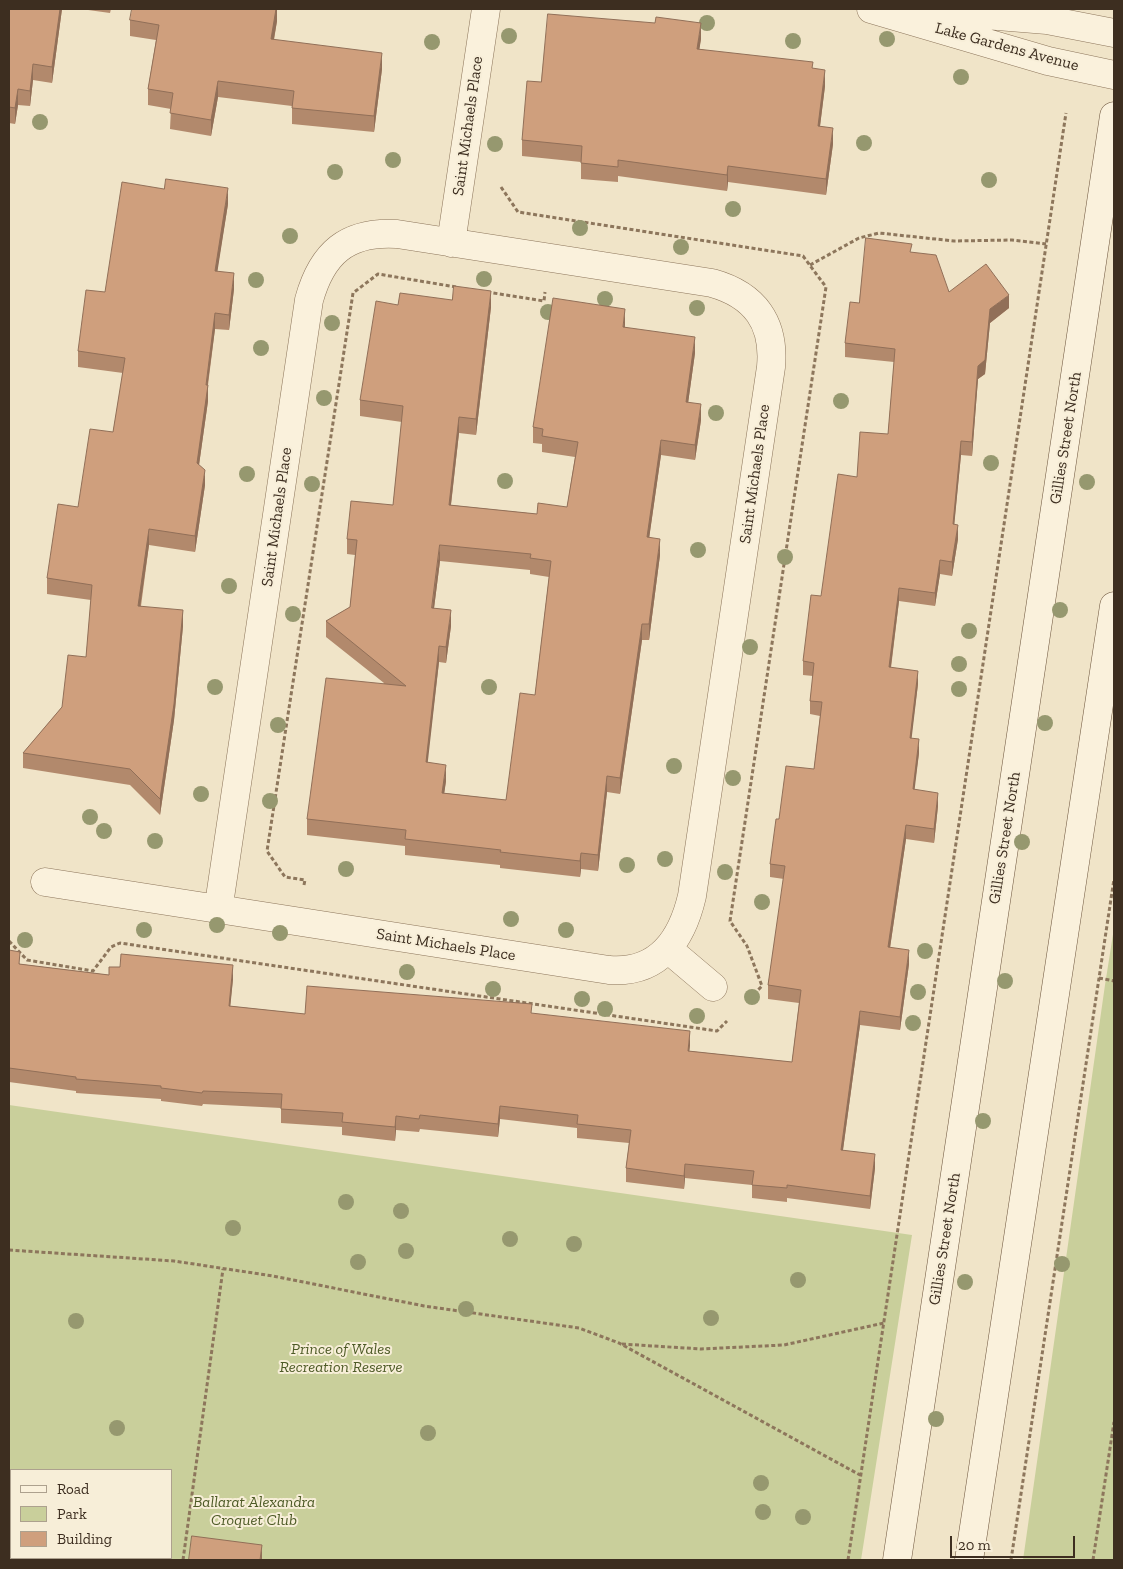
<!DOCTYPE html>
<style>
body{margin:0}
#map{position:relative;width:1123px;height:1569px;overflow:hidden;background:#f0e4c8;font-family:"Zilla Slab",serif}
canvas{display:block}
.frame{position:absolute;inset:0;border:10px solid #3d2e20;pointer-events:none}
.legend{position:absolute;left:10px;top:1469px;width:162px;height:90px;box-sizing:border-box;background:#f7eed8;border:1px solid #ada18e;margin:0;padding:6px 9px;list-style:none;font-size:15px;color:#3d2e20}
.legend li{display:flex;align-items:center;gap:10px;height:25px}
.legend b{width:25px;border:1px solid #ada18e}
.scale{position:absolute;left:950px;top:1536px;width:125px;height:22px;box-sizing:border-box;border:2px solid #3d2e20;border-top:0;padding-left:6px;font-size:15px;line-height:18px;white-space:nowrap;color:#3d2e20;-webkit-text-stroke:4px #f7eed8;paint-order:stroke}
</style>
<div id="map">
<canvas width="1123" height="1569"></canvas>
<div class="frame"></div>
<ul class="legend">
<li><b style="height:6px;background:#faf1dc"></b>Road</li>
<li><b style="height:14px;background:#c9cf9b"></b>Park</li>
<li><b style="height:14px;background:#cf9f7d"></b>Building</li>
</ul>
<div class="scale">20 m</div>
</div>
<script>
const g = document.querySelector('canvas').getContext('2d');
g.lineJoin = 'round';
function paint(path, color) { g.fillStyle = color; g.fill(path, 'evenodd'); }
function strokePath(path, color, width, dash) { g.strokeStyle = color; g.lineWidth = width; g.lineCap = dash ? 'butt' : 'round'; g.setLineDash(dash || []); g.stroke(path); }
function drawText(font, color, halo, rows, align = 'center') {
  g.font = font + ' "Zilla Slab",serif'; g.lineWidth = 4; g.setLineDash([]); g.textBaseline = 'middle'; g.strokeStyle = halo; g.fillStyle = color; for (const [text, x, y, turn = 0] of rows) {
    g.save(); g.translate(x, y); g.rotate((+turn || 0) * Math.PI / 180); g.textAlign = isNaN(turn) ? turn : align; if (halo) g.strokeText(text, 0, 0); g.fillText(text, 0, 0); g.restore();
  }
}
paint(new Path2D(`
 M1114 928V1560H1023L1105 985Z
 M9 1105 912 1235 861 1560H9ZM11 1470H171V1558H11Z`), '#c9cf9b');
const street = new Path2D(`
 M871 9 1048 61 1114 75
 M911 9 1047 20 1114 33
 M451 243 486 9
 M45 882 609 970C659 974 682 939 692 896L771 367C775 323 755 295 712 283L397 234C347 231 322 253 309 300L218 911
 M668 949 713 987`);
const secondary = new Path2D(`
 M897 1560 1114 116
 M969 1560 1114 606`);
strokePath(street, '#8d765c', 29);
strokePath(secondary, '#6f573f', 29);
strokePath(new Path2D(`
 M501 187 518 212 803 256 826 287 730 921 747 946 762 986 747 1001
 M810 265 859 238 879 233 954 241 1012 240 1046 244
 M487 292 544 301 545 292
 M304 885 305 880 285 877 267 851 353 293 378 274 456 287
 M9 941 27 960 93 971 111 947 120 943 717 1031 727 1021
 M1099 978 1114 981
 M9 1250 174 1261 273 1276 424 1306 579 1328 619 1343 860 1475
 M622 1344 701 1349 784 1345 884 1323
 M183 1560 223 1269
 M848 1560 1066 113
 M1011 1560 1114 879
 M1093 1560 1114 1422`), '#8d765c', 3, [4, 2.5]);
strokePath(street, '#faf1dc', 28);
strokePath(secondary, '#faf1dc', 28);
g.fillStyle = '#96986f';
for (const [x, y] of [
 [707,23],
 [509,36],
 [887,39],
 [793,41],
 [432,42],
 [961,77],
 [40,122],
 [864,143],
 [495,144],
 [393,160],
 [335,172],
 [989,180],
 [733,209],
 [580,228],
 [290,236],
 [681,247],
 [484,279],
 [256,280],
 [605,299],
 [697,308],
 [548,312],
 [332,323],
 [261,348],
 [324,398],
 [841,401],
 [716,413],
 [991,463],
 [247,474],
 [505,481],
 [1087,482],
 [312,484],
 [698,550],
 [785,557],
 [229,586],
 [1060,610],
 [293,614],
 [969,631],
 [750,647],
 [959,664],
 [215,687],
 [489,687],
 [959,689],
 [1045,723],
 [278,725],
 [674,766],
 [733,778],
 [201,794],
 [270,801],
 [90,817],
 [104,831],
 [155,841],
 [1022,842],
 [665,859],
 [627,865],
 [346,869],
 [725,872],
 [762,902],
 [511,919],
 [217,925],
 [144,930],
 [566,930],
 [280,933],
 [25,940],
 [925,951],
 [407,972],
 [1005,981],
 [493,989],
 [918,992],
 [752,997],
 [582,999],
 [605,1009],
 [697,1016],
 [913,1023],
 [983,1121],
 [346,1202],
 [401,1211],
 [233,1228],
 [510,1239],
 [574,1244],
 [406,1251],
 [358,1262],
 [1062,1264],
 [798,1280],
 [965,1282],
 [466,1309],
 [711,1318],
 [76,1321],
 [936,1419],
 [117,1428],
 [428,1433],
 [761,1483],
 [763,1512],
 [803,1517]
]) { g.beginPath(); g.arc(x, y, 8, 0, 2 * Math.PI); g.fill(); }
paint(new Path2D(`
 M9 9H62L52 83 33 80 30 106 18 105 15 124 9 123Z
 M81 9H111L110 13Z
 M277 9V21L274 40 382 69 374 132 292 124V106L218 97 211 136 170 129 171 109 148 105V89L156 40 130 36V20Z
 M701 39 699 49 813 69 825 86 820 126 833 144 826 195 728 182 727 191 618 176V182L581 179V162L522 156V140L541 82Z
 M228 204 217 271 234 289 229 330 215 329 208 385V401L199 465 205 485 195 552 149 545 141 606 183 626 174 720 160 815 130 785 23 768V753L62 707 86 657 91 600 47 594V578L78 507 113 432 123 373 78 367V351L105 292Z
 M912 252 949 292 1009 308 990 323 985 374 978 379 972 456 961 455 954 525 958 539 952 576 940 574 935 606 899 601 891 668 918 684 911 738 919 753 914 789 938 806 934 843 906 839 890 948 909 964 900 1030 860 1025 843 1150 875 1168 870 1209 787 1198V1202L752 1198V1185L685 1178 684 1189 626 1182V1168L629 1143 577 1138V1128L500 1119 498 1137 420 1129 419 1132 396 1130 395 1141 342 1135V1127L281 1123V1108L203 1104 202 1106 161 1101V1099L76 1093V1091L9 1082V950L20 964 109 975 233 979 230 1006 305 1014H532L690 1045 689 1051 792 1062 799 1003 768 999V985L784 879 770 877V864L779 819 814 769 820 716 810 714V701L813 676 803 675V661L857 477 888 434 894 362 845 357V343L859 303Z
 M452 300 491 307 476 435 459 433 451 505 537 514 567 507 575 457 542 452V444L533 443V427L625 325V327L695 353 688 403 701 420 695 460 661 455 649 538 660 555 649 640H642L620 794 607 792 598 871 581 869 580 877 500 868V865L405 855V846L307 835V819L384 683 326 637V621L350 607 355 555 347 554V539L393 505 402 422 360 416V400L398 305ZM440 561 530 570V574L549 577 535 695 506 800 444 793 446 781 427 762 439 662 446 663 451 626 434 608Z`), '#b2896c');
paint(new Path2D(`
 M60 9H62L52 83V67Z
 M276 9H277V21L271 55V39Z
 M701 23V39L697 65V49Z
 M382 53V69L374 132V116Z
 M33 64V80L30 106V91Z
 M825 70V86L818 142V126Z
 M218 81V97L211 136V120Z
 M18 89V105L15 124V108Z
 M833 128V144L826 195V179Z
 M728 166V182L727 191V175Z
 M228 188V204L215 287V271Z
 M234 273V289L229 330V315Z
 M491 291V307L476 435V419Z
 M1009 295V308L990 323 985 374 978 379 972 456V442L978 366 990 309Z
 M625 309V325L623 342V327Z
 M215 313V329L207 389 208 385V401L197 479V463Z
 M695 337V353L686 418V402Z
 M701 404V420L695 460V445Z
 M459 417V433L449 521V505Z
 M661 440V455L647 553V537Z
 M961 441V455L953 538V524Z
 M205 470V485L195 552V536Z
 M958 525V539L952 576V562Z
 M149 529V545L138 621V606Z
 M660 539V555L649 640V624Z
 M440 545V561L432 624V608Z
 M940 560V574L935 606V593Z
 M899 588V601L889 681V667Z
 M183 610V626L174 720 160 815V799Z
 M451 610V626L446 663V647Z
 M642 624V640L620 794V778Z
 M439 646V662L426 778V762Z
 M918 671V684L910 752V738Z
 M919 739V753L913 803V789Z
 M446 765V781L442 809V793Z
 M607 776V792L598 871V855Z
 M938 793V806L934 843V829Z
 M906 825V839L888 961V947Z
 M581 853V869L580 877V861Z
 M909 950V964L900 1030V1017Z
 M233 965V979L229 1020V1006Z
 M860 1011V1025L841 1164V1150Z
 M690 1031V1045L688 1064V1051Z
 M500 1106V1119L498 1137V1124Z
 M396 1116V1130L395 1141V1127Z
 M875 1154V1168L870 1209V1196Z
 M685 1164V1178L684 1189V1176Z
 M262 1545V1560H260Z`), '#916f58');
const building = new Path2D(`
 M9 9H60L52 67 33 64 30 91 18 89 15 108 9 107Z
 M132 9H276L271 39 382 53 374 116 292 108 294 91 218 81 211 120 170 113 173 93 148 89 159 25 130 20Z
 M548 14 655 23 656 17 701 23 697 49 813 62 812 68 825 70 818 126 833 128 826 179 728 166 727 175 618 160V167L581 163 582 146 522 140 527 81 541 82Z
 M166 179 228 188 215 271 234 273 229 315 215 313 206 385H208L197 463 205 470 195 536 149 529 138 606 183 610 174 704 160 799 130 769 23 753 62 707 68 655 86 657 92 585 47 578 58 504 78 507 90 429 113 432 125 358 78 351 86 290 105 292 122 182 164 189Z
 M866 238 912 244 910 252 936 255 949 292 986 264 1009 295 990 309 985 360 978 366 972 442 961 441 953 524 958 525 952 562 940 560 935 593 899 588 889 667 918 671 910 738 919 739 913 789 938 793 934 829 906 825 888 947 909 950 900 1017 860 1011 841 1150 875 1154 870 1196 787 1185V1188L752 1185 754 1171 685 1164 684 1176 626 1168 631 1130 577 1124 578 1115 500 1106 498 1124 420 1115 419 1119 396 1116 395 1127 342 1122 343 1113 281 1109 282 1094 203 1091 202 1093 161 1088V1086L76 1079V1077L9 1068V950L20 952 19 964 109 975V967H120L121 954 233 965 229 1006 305 1014 307 986 532 1004 531 1013 690 1031 688 1051 792 1062 801 990 768 985 785 866 770 864 776 819H779L786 766 814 769 822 702 810 701 814 663 803 661 811 595 821 596 838 474 857 477 860 432 888 434 895 349 845 343 850 302 859 303Z
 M454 286 491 291 476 419 459 417 449 505 537 514 538 503 567 507 578 442 542 436 543 429 533 427 553 298 625 309 623 327 695 337 686 402 701 404 695 445 661 440 647 537 660 539 649 624H642L620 778 607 776 598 855 581 853 580 861 500 852 501 850 405 839 406 830 307 819 326 678 406 686 326 621 350 607 357 540 347 539 351 501 393 505 403 406 360 400 376 301 398 305 400 293 452 300ZM440 545 531 554 530 558 551 561 535 695 520 693 506 800 442 793 446 765 426 762 439 646 446 647 451 610 432 608Z
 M192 1536 262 1545 260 1560H189Z`);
paint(building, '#cf9f7d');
strokePath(building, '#916f58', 1);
drawText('16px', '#3d2e20', '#f7eed8', [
 ["Lake Gardens Avenue",1007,47,15],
 ["Saint Michaels Place",468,126,-82],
 ["Gillies Street North",1066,438,-81],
 ["Saint Michaels Place",755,474,-82],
 ["Saint Michaels Place",277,517,-82],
 ["Gillies Street North",1005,838,-81],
 ["Saint Michaels Place",446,945,9],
 ["Gillies Street North",945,1239,-81]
]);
drawText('italic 16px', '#4d5a26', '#f7eed8', [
 ["Prince of Wales",341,1349],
 ["Recreation Reserve",341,1367],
 ["Ballarat Alexandra",254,1502],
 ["Croquet Club",254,1520]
]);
</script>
